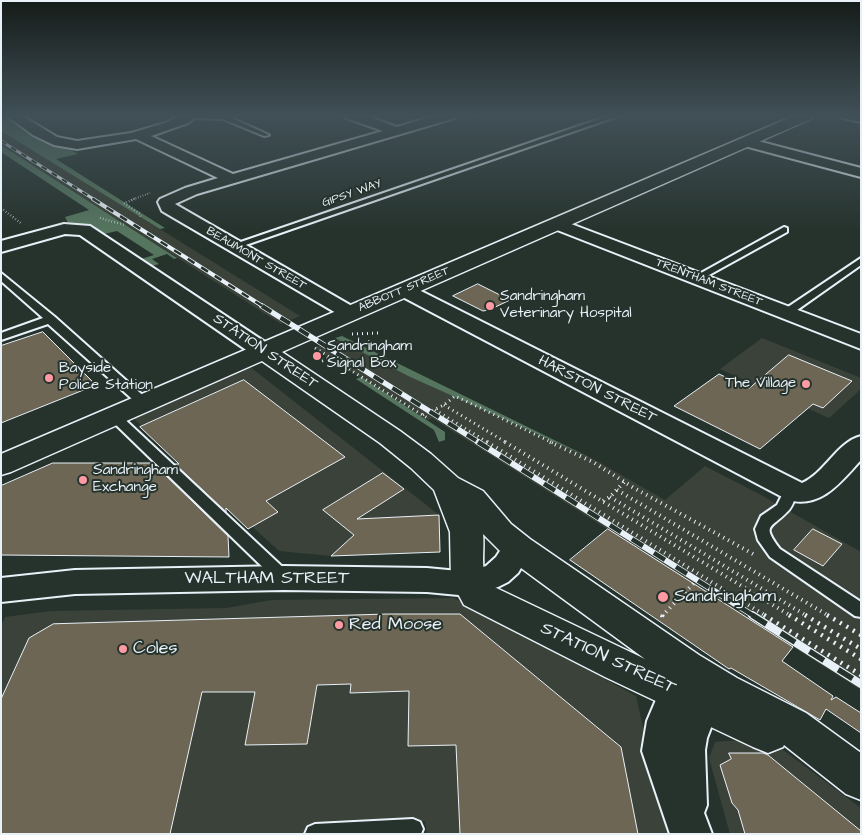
<!DOCTYPE html>
<style>
body{margin:0}
#map{position:relative;width:862px;height:835px;overflow:hidden;background:#26332d;font-family:"Architects Daughter",sans-serif}
canvas{display:block}
.frame{position:absolute;inset:0;border:2px solid #e8f1f8;pointer-events:none}
</style>
<div id="map">
<canvas width="862" height="835"></canvas>
<div class="frame"></div>
</div>
<script>
const g = document.querySelector('canvas').getContext('2d');
g.lineJoin = 'round';
function paint(path, color) { g.fillStyle = color; g.fill(path, 'evenodd'); }
function strokePath(path, color, width, dash) { g.strokeStyle = color; g.lineWidth = width; g.lineCap = dash ? 'butt' : 'round'; g.setLineDash(dash || []); g.stroke(path); }
function drawText(font, color, halo, rows, align = 'center') {
  g.font = font + ' "Architects Daughter",sans-serif'; g.lineWidth = 4; g.setLineDash([]); g.textBaseline = 'middle'; g.strokeStyle = halo; g.fillStyle = color; for (const [text, x, y, turn = 0] of rows) {
    g.save(); g.translate(x, y); g.rotate((+turn || 0) * Math.PI / 180); g.textAlign = isNaN(turn) ? turn : align; if (halo) g.strokeText(text, 0, 0); g.fillText(text, 0, 0); g.restore();
  }
}
paint(new Path2D(`
 M1 131 81 180 300 316 281 324 1 145Z
 M335 338 408 376 595 460 665 500 705 466 761 495 861 552V690L432 418 428 420 314 348Z
 M762 338 861 378V389L829 418 720 369Z
 M249 366 439 515 440 552 331 556 279 551 133 418Z
 M454 598 636 696 667 834H427L425 821 382 823 294 834H1V626L5 617 51 611 226 608 272 600Z
 M767 738 861 808V834H730L709 758 715 742Z`), '#3b4239');
paint(new Path2D(`
 M1 115H8L78 154 56 159 165 228 160 229 1 131Z
 M1 145 177 258 174 259 167 254 152 259 159 264 152 266 141 259 154 255 117 231 104 234 90 226 68 223 65 217 89 210 1 152Z
 M342 336 595 460 408 376 335 338Z
 M361 377 445 432V440L439 442 434 430 356 379Z`), '#55755e');
const building = new Path2D(`
 M478 284 510 300 489 310 483 311 453 296Z
 M43 332 96 385 1 423V346Z
 M789 355 852 381 823 408 813 404 760 449 674 406 719 374 749 388Z
 M244 380 345 457 266 501 278 512 248 529 226 508V512L175 464H179L140 427Z
 M53 463H153L228 536 229 557 1 555V486Z
 M383 473 404 489 357 519 439 515 440 552 331 556 354 535 323 510Z
 M608 529 793 647 782 661 833 696 831 700 836 697 861 713V733L826 709 820 720 731 668 729 669 570 560Z
 M813 529 842 544 823 566 794 550Z
 M388 614H460L621 747 638 834H460L456 745 408 746 409 691 350 693 351 684 317 685 307 744 245 745 255 692H202L170 834H1V699L29 638 53 624Z
 M729 753H763L768 755 861 831V834H745L738 810 732 803 720 765 731 759Z`);
paint(building, '#6d6655');
strokePath(building, '#e8f1f8', 1);
const service = new Path2D(`
 M189 115H225L269 135 264 136 223 119 192 118Z
 M611 115H621L237 248 234 249 229 246Z
 M784 227 787 228V232L700 280 697 281 692 278Z
 M861 258V265L790 315H782L781 313 782 311Z
 M1 273 55 317 148 400 150 403 148 406H140L48 324 1 340V333L43 318 1 281Z
 M114 412 118 413 290 574 292 578 290 582 284 584 278 582 110 419 108 416Z
 M791 485 796 487 798 490C795 497 793 507 787 512 771 529 761 524 780 549L861 602V617L855 616 770 557 758 540 755 529 761 516 777 505 786 487Z
 M413 819 420 822 423 829 421 834H305L308 827 315 824Z`);
const minor = new Path2D(`
 M6 115H21L57 137 77 141 131 133 165 123 183 115H198L188 123 151 136 233 174 383 131 346 118 344 115H363L397 127 436 115H457L455 118 197 194 175 204 357 309 360 313 357 317 350 319 343 317 162 211 158 202 160 199 185 188 218 178 136 139 77 149 54 145 33 135Z
 M841 115H861V122L843 118Z
 M746 138 861 168V177L741 145 739 142Z
 M558 219 861 334V349L552 228 549 224 552 220Z
 M64 224 90 226 271 346 274 351 271 356 263 358 255 356 80 235 65 234 1 252V241Z
 M404 284 411 286 802 483C825 473 837 442 861 436V460C841 482 821 509 788 500L397 294 394 290 397 286Z
 M518 537 529 540 533 548 518 573 508 582 498 587 469 596 427 592 284 590 75 594 1 602V578L75 570 284 566 427 568 469 572 486 566 496 557 507 540Z
 M677 676 690 681 694 691 702 688 715 693 720 704 707 738 705 750 707 805 704 813 712 834H670L642 751 647 721 664 681Z`);
const tertiary = new Path2D(`
 M796 115H815L813 118 282 352 400 431 431 454 458 478 483 491 511 524 530 539 699 655 737 678 806 713 861 753V800L846 794 784 745 783 747 768 753 753 747 605 677 464 605 451 581 450 532 434 490 411 468 380 443 262 361 11 472 1 475V454ZM483 534 506 557 645 659 490 585C479 572 485 550 483 534Z`);
strokePath(service, '#e8f1f8', 4);
strokePath(minor, '#e8f1f8', 4);
strokePath(tertiary, '#e8f1f8', 3);
strokePath(new Path2D(`
 M465 119 479 115
 M131 200 150 193`), '#e8f1f8', 2, [0.5, 2]);
strokePath(new Path2D(`
 M135 199 124 203 140 214 141 217
 M1 208 22 224
 M100 218 125 225`), '#e8f1f8', 2.5, [0.5, 2.5]);
strokePath(new Path2D(`
 M352 334 379 333
 M315 348 429 419
 M322 361 332 357
 M444 405 507 443
 M435 410 489 443
 M423 415 444 405 455 396 553 443`), '#e8f1f8', 3, [1, 4]);
strokePath(new Path2D(`
 M487 442 766 616
 M505 442 791 616
 M550 442 593 462 634 488 755 555
 M617 490 829 616
 M610 497 807 616
 M603 501 610 497 624 482
 M662 616 694 583`), '#e8f1f8', 4, [1, 4.5]);
strokePath(new Path2D(`
 M662 615 663 618
 M764 615 861 675
 M789 615 861 659
 M805 615 861 649
 M827 615 861 635`), '#e8f1f8', 4.5, [2, 5.5]);
paint(service, '#26332d');
paint(minor, '#26332d');
paint(tertiary, '#26332d');
const railFar4 = new Path2D(`
 M1 141 95 200`);
const railFar3 = new Path2D(`
 M93 199 264 307`);
const railFar2 = new Path2D(`
 M262 306 480 443`);
const railFar1 = new Path2D(`
 M478 442 754 616`);
const rail = new Path2D(`
 M752 615 861 684`);
strokePath(railFar4, '#e8f1f8', 3);
strokePath(railFar3, '#e8f1f8', 4);
strokePath(railFar2, '#e8f1f8', 5.5);
strokePath(railFar1, '#e8f1f8', 6);
strokePath(rail, '#e8f1f8', 8);
strokePath(railFar4, '#26332d', 2, [6]);
strokePath(railFar3, '#26332d', 2.5, [8]);
strokePath(railFar2, '#26332d', 4, [11]);
strokePath(railFar1, '#26332d', 4.5, [13]);
strokePath(rail, '#26332d', 5.5, [17]);
const sky = g.createLinearGradient(0, 0, 0, 232);
sky.addColorStop(0, '#151c19');
sky.addColorStop(0.5, '#415057');
sky.addColorStop(1, '#41505700');
g.fillStyle = sky;
g.fillRect(0, 0, 862, 232);
for (const [x, y, r, color] of [
 [490,306,5,"#ff9aa2"],
 [317,356,5,"#ff9aa2"],
 [49,378,5,"#ff9aa2"],
 [806,384,5,"#ff9aa2"],
 [83,480,5,"#ff9aa2"],
 [663,597,6,"#ff9aa2"],
 [339,625,5,"#ff9aa2"],
 [123,649,5,"#ff9aa2"]
]) { const dot = new Path2D(); dot.arc(x, y, r, 0, 2 * Math.PI); g.fillStyle = color; g.fill(dot); strokePath(dot, '#26332d', 2); }
drawText('12px', '#e8f1f8', '#26332d', [
 ["GIPSY WAY",352,194,-19],
 ["BEAUMONT STREET",256,259,30],
 ["TRENTHAM STREET",709,283,21],
 ["ABBOTT STREET",404,290,-23]
]);
drawText('15px', '#e8f1f8', '#26332d', [
 ["Sandringham",500,297],
 ["Veterinary Hospital",500,314],
 ["Sandringham",327,347],
 ["Signal Box",327,364],
 ["Bayside",59,369],
 ["Police Station",59,386],
 ["The Village",796,384,"right"],
 ["Sandringham",93,471],
 ["Exchange",93,488]
], 'left');
drawText('15px', '#e8f1f8', '#26332d', [
 ["STATION STREET",265,352,34],
 ["HARSTON STREET",597,390,27]
]);
drawText('18px', '#e8f1f8', '#26332d', [
 ["WALTHAM STREET",267,579],
 ["STATION STREET",608,659,25]
]);
drawText('18px', '#e8f1f8', '#26332d', [
 ["Sandringham",674,597],
 ["Red Moose",349,625],
 ["Coles",133,649]
], 'left');
</script>
